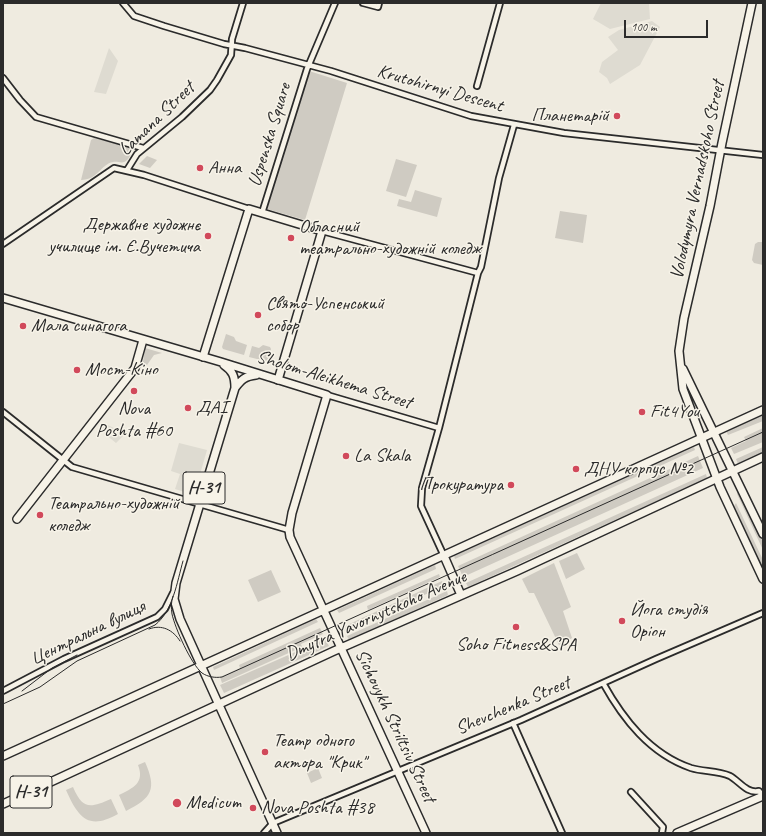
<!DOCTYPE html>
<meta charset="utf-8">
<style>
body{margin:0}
#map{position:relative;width:766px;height:836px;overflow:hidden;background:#efebe0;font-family:Caveat,sans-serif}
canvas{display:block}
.frame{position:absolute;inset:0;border:4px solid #2b2b2b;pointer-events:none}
.scale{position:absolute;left:624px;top:20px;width:84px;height:18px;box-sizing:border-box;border:2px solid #2b2b2b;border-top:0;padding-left:5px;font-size:12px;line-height:14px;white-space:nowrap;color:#2b2b2b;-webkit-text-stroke:3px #f7f3e8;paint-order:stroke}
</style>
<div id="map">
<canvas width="766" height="836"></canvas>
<div class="frame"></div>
<div class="scale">100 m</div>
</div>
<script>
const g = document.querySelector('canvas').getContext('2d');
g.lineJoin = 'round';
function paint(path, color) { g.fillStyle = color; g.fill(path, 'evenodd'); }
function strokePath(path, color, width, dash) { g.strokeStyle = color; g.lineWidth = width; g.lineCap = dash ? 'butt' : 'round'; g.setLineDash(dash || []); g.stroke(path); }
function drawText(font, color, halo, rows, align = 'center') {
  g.font = font + ' Caveat,sans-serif'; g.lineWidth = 3; g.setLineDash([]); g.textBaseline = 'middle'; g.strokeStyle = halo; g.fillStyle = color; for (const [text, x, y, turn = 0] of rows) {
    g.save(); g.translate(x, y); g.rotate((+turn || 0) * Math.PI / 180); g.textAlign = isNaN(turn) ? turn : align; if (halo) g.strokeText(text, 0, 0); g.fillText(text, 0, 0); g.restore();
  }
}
paint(new Path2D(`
 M601 3H649L650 19 610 29 593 19Z
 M652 21 660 27 640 65 610 84 607 78 599 72 602 62 618 50 608 37 619 30Z
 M109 48 118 61 106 94 94 92Z
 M106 424 125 434 116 443 100 430Z
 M179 443 207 450 194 495 175 489 180 474 171 471Z`), '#dedbd1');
paint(new Path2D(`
 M309 71 347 83 305 220 267 209Z
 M94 138 129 147 131 150C131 153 130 157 128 159 123 165 119 161 113 162 101 164 98 180 81 180L91 140Z
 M147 156 157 160 150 168 139 164Z
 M396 159 417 165 406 197 386 191Z
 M415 190 442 198 437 217 397 206 399 199 411 202Z
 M560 211 587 215 583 243 555 238Z
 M758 242H763V265L754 263 752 260 755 244Z
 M226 334 234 337 236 341 247 345 244 355 223 349 222 347Z
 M263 345 270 347 271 349 268 360 265 361 249 357 252 346 259 348Z
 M145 348 162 353 154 355 147 365 143 362Z
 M763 415V421L728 435 726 431Z
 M763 428V442L734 454 731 448 746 441 744 437Z
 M694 447 695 450 455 559 454 556Z
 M763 447V453L738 464 736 459Z
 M698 456 703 468 463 577 458 566Z
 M706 474 707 478 468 587 466 583Z
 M738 489 763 542V550L737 494Z
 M736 503 763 560V567L734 506Z
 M577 553 585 569 566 579 559 561Z
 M554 563 571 607 563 611 572 638 559 645 534 593H529L522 579Z
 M435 565 436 569 339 613 337 610Z
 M271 570 281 592 258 602 248 580Z
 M439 574 440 577 368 610 367 606Z
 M442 581 444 586 345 631 343 627Z
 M447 591 448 595 349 640 347 636Z
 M316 619 318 622 214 670 213 667Z
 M320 628 323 634 301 644 302 647 222 683 220 677 240 668 239 665Z
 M325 639 329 646 224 693 220 685Z
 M145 762C157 789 152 798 126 811L119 795C133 788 145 783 138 765Z
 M318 768 322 778 311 783 307 773Z
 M73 787C83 810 90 808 111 799L118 814C88 831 78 817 66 790Z`), '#cfcbc2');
const street = new Path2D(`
 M123 3 134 16 164 26 224 44 245 48 331 71 471 116 564 133 763 155
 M363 3 378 7 379 3
 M3 78 20 100 36 117 143 148
 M477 86 500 3
 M127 170 137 154 182 117 210 90 217 80 231 55 232 39 243 3
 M262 213 307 69 335 3
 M322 231 478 273
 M3 244 114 168 144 175 249 209
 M327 395 439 428
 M3 412 72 467 289 530
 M444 556 421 506 422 488 439 428 478 273 481 267 499 178 514 125
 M603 683C623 719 650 754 691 768 704 772 717 770 730 776 739 781 747 794 759 791L763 796
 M3 691 64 659 157 617 165 609 173 593
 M513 723 562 833
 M631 792 663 827 662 833
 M264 833 273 823 521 720 656 659 763 613`);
const secondary = new Path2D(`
 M752 3 722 143 710 206 684 318 679 351 683 389 720 487 763 579
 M203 357 249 209 322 231 278 380
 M683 369 763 534
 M17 519 135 368 143 340
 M677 833 763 796`);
const primary = new Path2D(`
 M3 298 221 362 327 395 292 513 289 530 290 537 426 833
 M224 365C233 371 235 377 235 388L176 583 174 599 180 619 277 833
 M235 388C241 380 245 376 256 375
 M444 556 461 595
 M3 756 763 410
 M3 804 334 651 517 571 763 457`);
strokePath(street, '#2b2b2b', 8);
strokePath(secondary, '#2b2b2b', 10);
strokePath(primary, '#2b2b2b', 10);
strokePath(street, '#f7f3e8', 4.5);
strokePath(secondary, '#f7f3e8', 7);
strokePath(primary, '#f7f3e8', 7);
strokePath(new Path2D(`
 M173 596C171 602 171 608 172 614 175 628 191 664 202 673 208 677 215 678 222 677L763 432
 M149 629C162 624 173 630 180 641
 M22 691 52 668 77 655
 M3 704 40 687 77 661 155 625C173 611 177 582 183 561`), '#2b2b2b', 1);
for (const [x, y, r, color] of [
 [617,116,4,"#d1495b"],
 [200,168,4,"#d1495b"],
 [208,236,4,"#d1495b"],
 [291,238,4,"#d1495b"],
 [258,315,4,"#d1495b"],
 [23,326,4,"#d1495b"],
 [77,370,4,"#d1495b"],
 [134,391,4,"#d1495b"],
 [188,408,4,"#d1495b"],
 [642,412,4,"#d1495b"],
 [346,456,4,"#d1495b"],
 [576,469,4,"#d1495b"],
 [511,485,4,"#d1495b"],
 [40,515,4,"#d1495b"],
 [622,621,4,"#d1495b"],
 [516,627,4,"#d1495b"],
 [265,752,4,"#d1495b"],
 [177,803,5,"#d1495b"],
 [253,808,4,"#d1495b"]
]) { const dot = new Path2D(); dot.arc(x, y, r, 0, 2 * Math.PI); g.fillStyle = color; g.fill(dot); strokePath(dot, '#f7f3e8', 1.5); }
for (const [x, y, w] of [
 [204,488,42],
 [31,792,42]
]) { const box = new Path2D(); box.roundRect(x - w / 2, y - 16, w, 32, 3); g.fillStyle = '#f7f3e8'; g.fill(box); strokePath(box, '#2b2b2b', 1); }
drawText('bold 18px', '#2b2b2b', null, [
 ["Н-31",204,488],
 ["Н-31",31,792]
]);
drawText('19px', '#2b2b2b', '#f7f3e8', [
 ["Krutohirnyi Descent",440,89,16],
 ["Lamana Street",157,119,-44],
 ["Uspenska Square",270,135,-73],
 ["Volodymyra Vernadskoho Street",698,180,-78],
 ["Sholom-Aleikhema Street",334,380,17],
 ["Dmytra Yavornytskoho Avenue",376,616,-24],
 ["Центральна вулиця",88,633,-26],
 ["Shevchenka Street",513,706,-23],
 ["Sichovykh Striltsiv Street",395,726,65]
]);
drawText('19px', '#2b2b2b', '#f7f3e8', [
 ["Планетарій",609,116,"right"],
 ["Анна",208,168],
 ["Державне художнє",200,225,"right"],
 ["училище ім. Є.Вучетича",200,247,"right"],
 ["Обласний",299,227],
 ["театрально-художній коледж",299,249],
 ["Свято-Успенський",266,304],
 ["собор",266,326],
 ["Мала синагога",31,326],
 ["Мост-Кіно",85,370],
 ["ДАІ",196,408],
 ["Nova",134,409,"center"],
 ["Poshta #60",134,431,"center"],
 ["Fit4You",650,412],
 ["La Skala",354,456],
 ["ДНУ корпус №2",584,469],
 ["Прокуратура",503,485,"right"],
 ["Театрально-художній",48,504],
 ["коледж",48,526],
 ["Йога студія",630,610],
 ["Оріон",630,632],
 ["Soho Fitness&SPA",516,645,"center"],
 ["Театр одного",273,741],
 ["актора \"Крик\"",273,763],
 ["Medicum",186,803],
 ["Nova Poshta #38",261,808]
], 'left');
</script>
